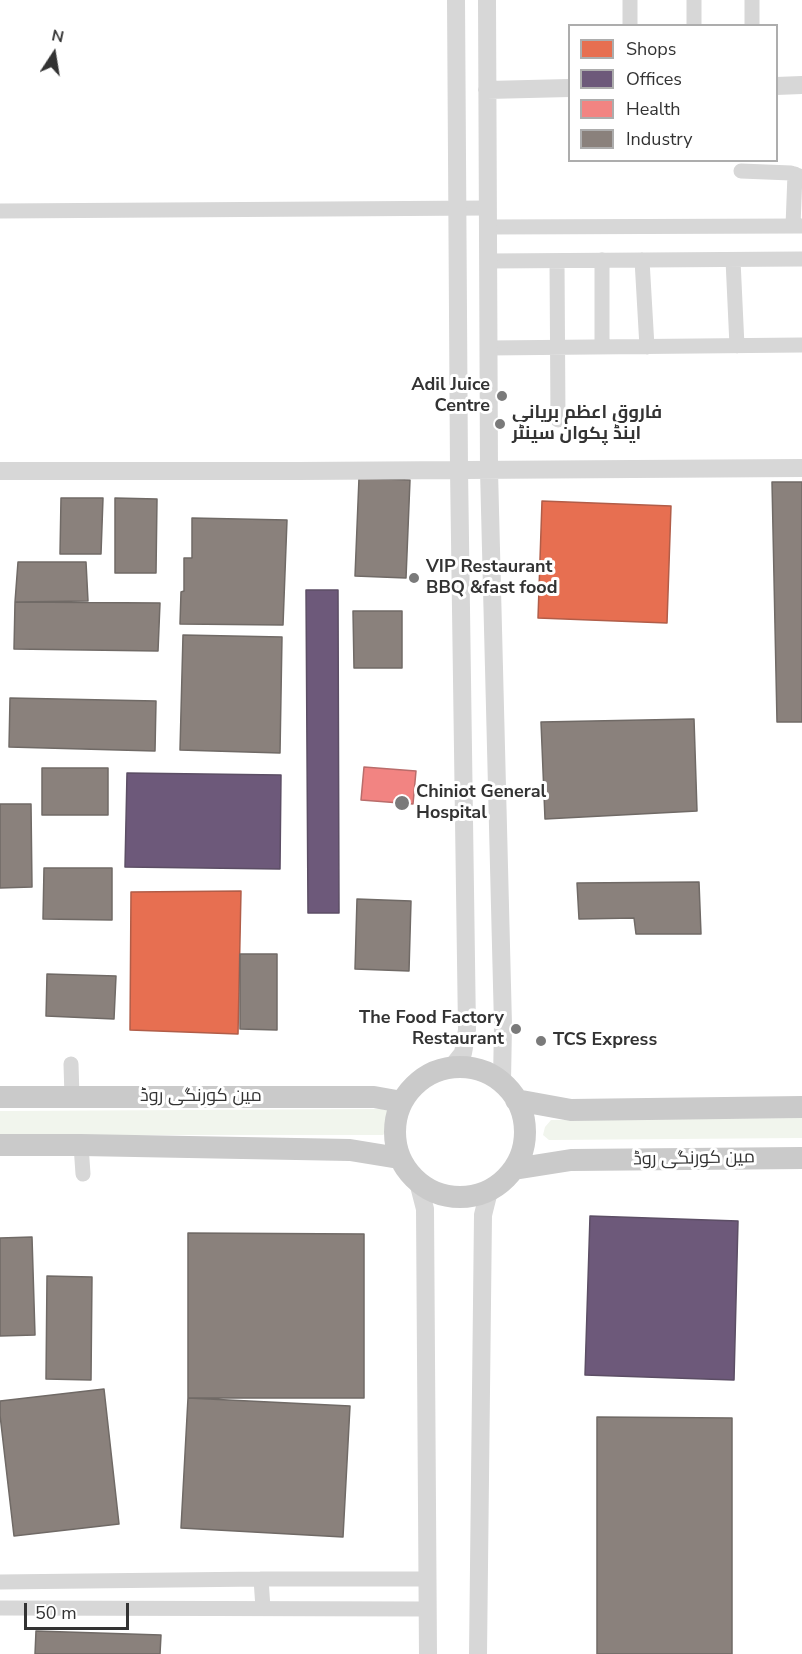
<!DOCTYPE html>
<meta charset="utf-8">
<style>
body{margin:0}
#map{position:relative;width:802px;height:1654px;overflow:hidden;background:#fff;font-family:"Nunito Sans",sans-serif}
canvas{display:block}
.legend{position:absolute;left:568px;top:24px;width:210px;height:138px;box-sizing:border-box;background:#fff;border:2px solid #adadad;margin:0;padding:8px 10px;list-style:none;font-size:18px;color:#333}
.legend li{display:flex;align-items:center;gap:12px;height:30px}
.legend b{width:30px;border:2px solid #adadad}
.north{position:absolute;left:24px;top:24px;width:60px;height:60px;-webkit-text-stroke:4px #fff;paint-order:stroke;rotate:12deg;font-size:16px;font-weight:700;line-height:24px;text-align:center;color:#333}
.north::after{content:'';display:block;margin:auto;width:21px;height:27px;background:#333;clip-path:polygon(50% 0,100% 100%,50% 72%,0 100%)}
.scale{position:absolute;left:24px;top:1603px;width:105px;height:27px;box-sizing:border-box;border:3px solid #333;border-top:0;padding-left:8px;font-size:18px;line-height:21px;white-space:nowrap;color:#333;-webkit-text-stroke:4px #fff;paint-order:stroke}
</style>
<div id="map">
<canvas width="802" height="1654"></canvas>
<ul class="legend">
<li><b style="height:16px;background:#e76f51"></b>Shops</li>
<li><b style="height:16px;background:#6d597a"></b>Offices</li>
<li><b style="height:16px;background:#f28482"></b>Health</li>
<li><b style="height:16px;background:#8a817c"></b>Industry</li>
</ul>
<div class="north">N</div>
<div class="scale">50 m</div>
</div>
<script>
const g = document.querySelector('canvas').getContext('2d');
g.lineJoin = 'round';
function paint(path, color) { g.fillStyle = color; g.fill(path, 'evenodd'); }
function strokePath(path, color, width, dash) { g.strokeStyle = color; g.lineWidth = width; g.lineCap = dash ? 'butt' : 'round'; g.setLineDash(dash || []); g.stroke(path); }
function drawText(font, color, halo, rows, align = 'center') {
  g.font = font + ' "Nunito Sans",Cairo,sans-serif'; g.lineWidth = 6; g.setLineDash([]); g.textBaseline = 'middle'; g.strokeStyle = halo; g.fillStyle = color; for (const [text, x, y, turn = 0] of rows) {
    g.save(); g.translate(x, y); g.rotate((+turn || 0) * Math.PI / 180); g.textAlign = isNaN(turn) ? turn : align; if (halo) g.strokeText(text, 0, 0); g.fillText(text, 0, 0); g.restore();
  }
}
paint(new Path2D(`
 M383 1109 387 1110 388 1130 383 1135H0V1111Z
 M802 1118V1138L549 1140 543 1135 545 1127 551 1120Z`), '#f1f5ed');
const shops = new Path2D(`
 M542 501 671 506 667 623 538 618Z
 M241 891 238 1034 130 1030 131 892Z`);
paint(shops, '#e76f51');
strokePath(shops, '#b15d48', 1.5);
const offices = new Path2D(`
 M306 590H338L339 913H308Z
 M127 773 281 775 280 869 125 867Z
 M590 1216 738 1221 734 1380 585 1375Z`);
paint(offices, '#6d597a');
strokePath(offices, '#5c4e65', 1.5);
const health = new Path2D(`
 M364 767 416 771 413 804 361 800Z`);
paint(health, '#f28482');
strokePath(health, '#b96c6a', 1.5);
const industry = new Path2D(`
 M359 478 410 480 406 578 355 576Z
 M772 482H802V722H777Z
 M61 498H103L101 554H60Z
 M115 498 157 499 156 573H115Z
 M192 518 287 520 283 625 180 624 181 592 184 591V558H192Z
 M18 562H86L88 601 15 602Z
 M15 602 160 603 158 651 14 649Z
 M353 611H402V668H354Z
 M183 635 282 637 280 753 180 750Z
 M10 698 156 701 155 751 9 747Z
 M694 719 697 811 545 819 541 722Z
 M42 768H108V815H42Z
 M0 804H31L32 887 0 888Z
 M44 868H112V920L43 919Z
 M699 882 701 934H636L634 918 579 919 577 883Z
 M357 899 411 901 409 971 355 969Z
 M240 954H277V1030L240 1029Z
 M47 974 116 976 114 1019 46 1016Z
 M188 1233 364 1234V1398H188Z
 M32 1237 35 1335 0 1336V1238Z
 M47 1276 92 1277 91 1380 46 1379Z
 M104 1389 119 1524 14 1536 0 1415V1401Z
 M188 1398 350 1406 343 1537 181 1528Z
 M597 1417 732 1418V1654H597Z
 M36 1631 161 1635 160 1654H35Z`);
paint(industry, '#8a817c');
strokePath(industry, '#706a66', 1.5);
strokePath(new Path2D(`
 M694 0V26
 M752 0V26
 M630 26V0
 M741 171 791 173 802 177
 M0 211 488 208
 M793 226 795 174
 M488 227 802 226
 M602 260V347
 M642 260 647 347
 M733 260 737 346
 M488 261 802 259
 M557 261 558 420
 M488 348 802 345
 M71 1064 72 1097
 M81 1145 83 1174
 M261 1579 263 1608
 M0 1582 261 1579H427
 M0 1608 427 1609`), '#d7d7d7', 15);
strokePath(new Path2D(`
 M487 0 489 470 503 1025 502 1081
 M776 86 802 85
 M487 90 570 88
 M0 471H297L802 468
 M451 1068 463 1053 467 1030 459 469 456 0
 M418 1182 425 1209 428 1654
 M478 1654 483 1215 489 1191`), '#d7d7d7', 18);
strokePath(new Path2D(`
 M395 1132a65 65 0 1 1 130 0a65 65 0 1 1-130 0Z
 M0 1097H374L402 1102
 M516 1100 571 1110 802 1107
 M0 1145H81L350 1150 399 1158
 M514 1169 571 1160 802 1158`), '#cacaca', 22);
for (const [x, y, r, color] of [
 [502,396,6,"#7a7a7a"],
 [500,424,6,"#7a7a7a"],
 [414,578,6,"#7a7a7a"],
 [402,803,8,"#7a7a7a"],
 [516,1029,6,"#7a7a7a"],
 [541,1041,6,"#7a7a7a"]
]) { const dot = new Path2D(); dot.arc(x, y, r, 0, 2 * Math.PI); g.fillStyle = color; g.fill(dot); strokePath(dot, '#fff', 2); }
drawText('bold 18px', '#333', '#fff', [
 ["Adil Juice",490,386,"right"],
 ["Centre",490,407,"right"],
 ["فاروق اعظم بریانی",512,414],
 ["اینڈ پکوان سینٹر",512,435],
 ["VIP Restaurant",426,568],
 ["BBQ &fast food",426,589],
 ["Chiniot General",416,793],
 ["Hospital",416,814],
 ["The Food Factory",504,1019,"right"],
 ["Restaurant",504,1040,"right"],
 ["TCS Express",553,1041]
], 'left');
drawText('18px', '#333', '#fff', [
 ["مین کورنگی روڈ",201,1097],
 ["مین کورنگی روڈ",694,1159,-1]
]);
</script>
